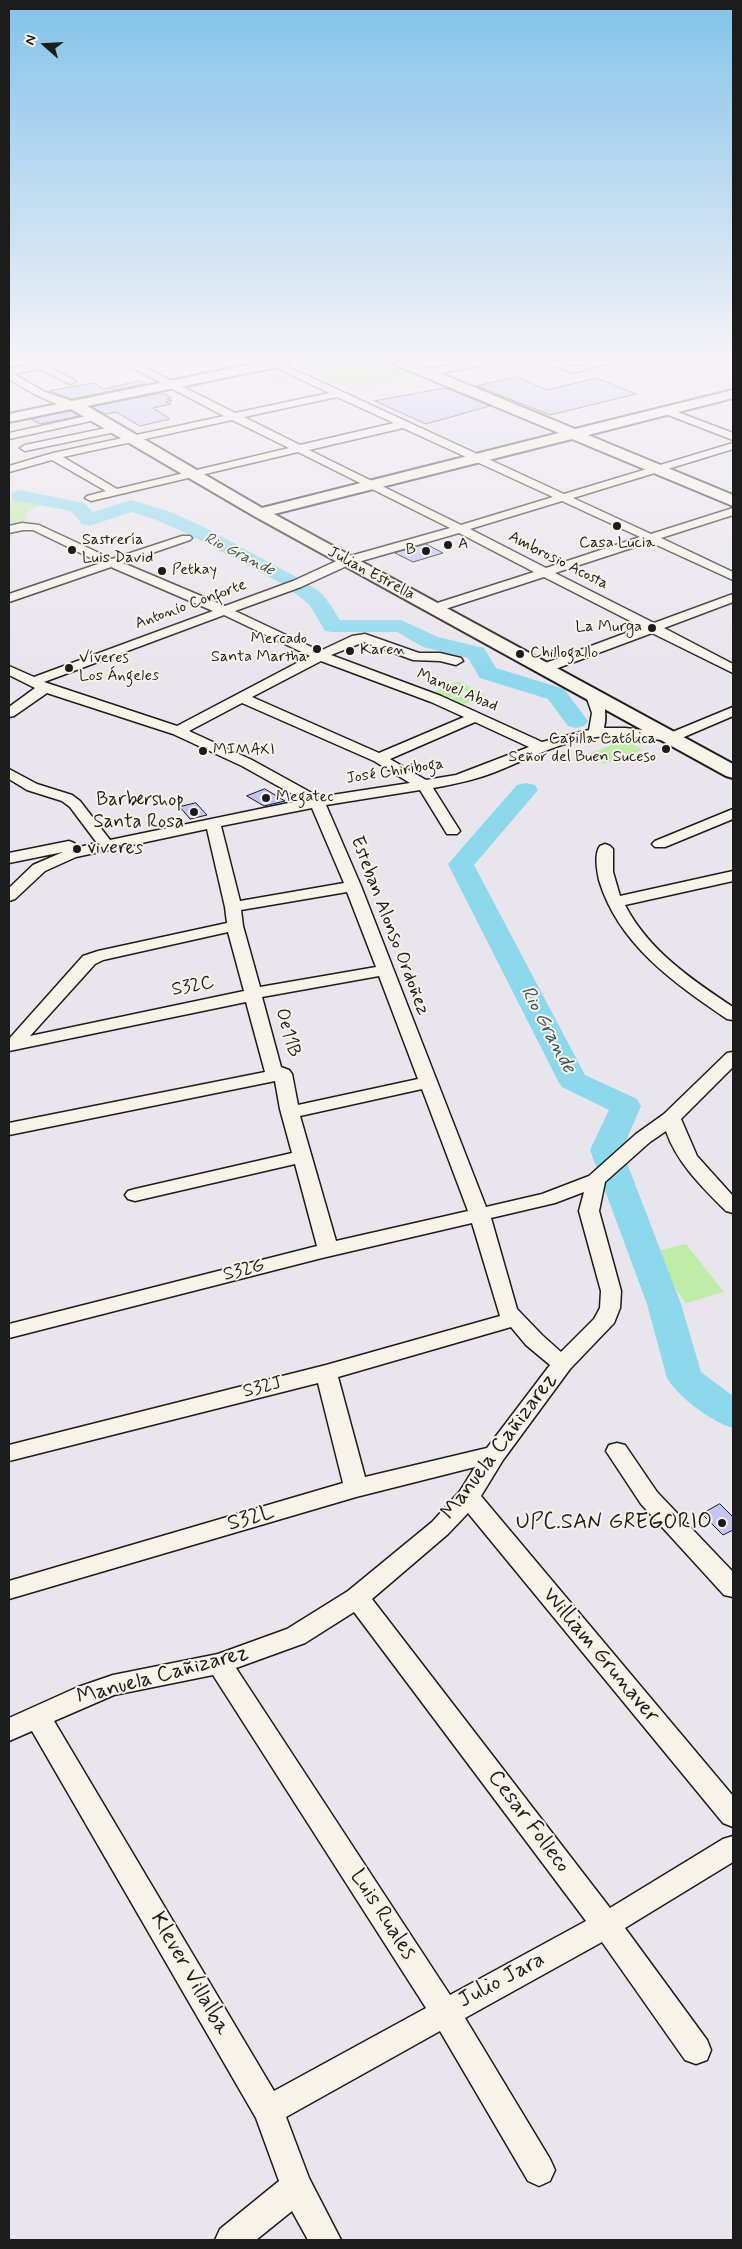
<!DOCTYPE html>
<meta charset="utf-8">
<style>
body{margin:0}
#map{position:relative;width:742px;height:2249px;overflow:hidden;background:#e8e5ec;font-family:Mynerve,sans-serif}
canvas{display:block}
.frame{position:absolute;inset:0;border:10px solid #1c1c1c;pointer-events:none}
.north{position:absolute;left:20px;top:20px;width:50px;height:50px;-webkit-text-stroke:4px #f7f3e8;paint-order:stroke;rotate:289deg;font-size:14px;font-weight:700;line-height:20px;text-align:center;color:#1c1c1c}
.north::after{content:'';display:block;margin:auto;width:18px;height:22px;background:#1c1c1c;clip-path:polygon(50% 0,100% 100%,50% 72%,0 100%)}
</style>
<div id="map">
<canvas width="742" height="2249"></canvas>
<div class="frame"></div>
<div class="north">N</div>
</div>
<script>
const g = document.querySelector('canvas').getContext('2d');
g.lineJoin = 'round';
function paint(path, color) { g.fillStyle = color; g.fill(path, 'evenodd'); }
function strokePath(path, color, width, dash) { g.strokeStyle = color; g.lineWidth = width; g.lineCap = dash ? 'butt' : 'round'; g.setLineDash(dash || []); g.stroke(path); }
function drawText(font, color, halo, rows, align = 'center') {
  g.font = font + ' Mynerve,sans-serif'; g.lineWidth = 4; g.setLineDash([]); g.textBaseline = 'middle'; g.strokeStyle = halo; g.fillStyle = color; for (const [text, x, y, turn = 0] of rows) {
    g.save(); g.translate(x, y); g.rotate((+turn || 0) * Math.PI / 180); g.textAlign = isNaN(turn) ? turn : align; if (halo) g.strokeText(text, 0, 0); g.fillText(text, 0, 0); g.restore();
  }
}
paint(new Path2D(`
 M263 368 275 369 297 379 274 384 248 372Z
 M498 408 558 434 483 453 423 427Z`), '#dddbef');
paint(new Path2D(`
 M305 362H398L427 374 354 391 293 365Z
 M9 500 45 503 27 512 25 522 9 527Z
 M459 681 485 695 463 705 451 699 471 693 466 691 445 700 431 693Z
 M626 740 643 750 604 764 587 754Z
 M686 1244 724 1292 686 1303 649 1253Z`), '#bfeca9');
paint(new Path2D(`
 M20 490 84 503 93 512 131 500 168 511 202 526 298 578 301 582C321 587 330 604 340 620H401L438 637 484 648 496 668 564 689 588 721 584 726 576 728 568 726 548 699 480 678 468 658 423 647 397 632H333L325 631 309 604 293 592 290 588 188 534 154 519 131 512 89 526 82 524 71 511 13 500 11 496 13 492Z
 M526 783 535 785 538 790 474 865 585 1075 637 1099 641 1106 622 1150 681 1304 701 1372 733 1396V1428C713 1423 677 1396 667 1378L647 1304 590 1150 609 1110 562 1087 558 1081 448 864 517 785Z`), '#8dd8ed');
const building = new Path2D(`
 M517 377 547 390 597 378 636 394 550 415 477 386Z
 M140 381 145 384 72 399 49 391 94 383 103 389Z
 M446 388 490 406 426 424 375 401Z
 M162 393 172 398 167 399 172 401 166 402 171 404 153 408 170 419 140 426 116 412 105 414 92 407Z
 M71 411 79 416 40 424 31 419Z
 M426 544 443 553 413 562 395 553Z
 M265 789 285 801 264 806 247 796Z
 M196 803 207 815 190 819 180 807Z
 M720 1504 733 1517V1530L723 1535 702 1514Z`);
paint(building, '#c4c3f6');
strokePath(building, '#1c1c1c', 1);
const street = new Path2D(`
 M44 362H64L50 367 76 381 71 384 68 383 39 369 14 374 45 392 78 403V407C61 411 23 388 9 379V369Z
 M121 362H134L235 413 329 393 265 362H278L564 494 733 443V449L573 498 651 534 733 508V515L661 538 733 572V580L650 542 555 573 654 623 733 594V602L664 628 733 664V673L652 633 550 671H540L538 668 540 665 642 627 544 577 439 611H431L429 608 431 605 534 572 459 533 351 564 301 587 235 611 320 651 352 636 365 634 419 653H440L461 658 463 661 456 665 440 661 413 660 364 642 331 655 441 696 542 742 589 730 592 713 585 693 592 689C606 692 607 717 604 728H625L670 733 733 707V716L677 740 672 741C647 739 621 734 596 737 561 741 528 759 495 772 475 780 455 784 433 788L460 831 457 834H447L420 790 326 805 361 886 486 1207 542 1194 589 1176 636 1134 664 1114 727 1053 733 1052V1067L681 1119 697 1156 733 1196V1213L726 1211C702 1187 677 1163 666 1131L650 1142 605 1182 599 1211 621 1291 620 1308 614 1323 570 1369 503 1460 481 1496 733 1796V1827L723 1823 468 1513 448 1534 372 1599 610 1908 723 1839 733 1836V1862L625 1928 707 2040 711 2050 707 2060 696 2064 685 2060 602 1942 465 2018 550 2159 555 2170 550 2181 539 2186 528 2181 440 2031 286 2117 309 2178 341 2240H308L292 2211 256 2240H215L220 2229 279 2181 256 2118 32 1731 9 1741V1718L78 1687 113 1675 218 1654 287 1629 348 1591 432 1522 460 1491 475 1467 356 1497 9 1599V1581L343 1483 318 1383 9 1461V1445L326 1365 500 1316 472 1223 322 1258 9 1338V1324L317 1246 295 1164 135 1201 128 1199 125 1195 128 1191 135 1189 292 1153 280 1109 275 1081 9 1135V1123L265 1072 246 1002 9 1051V1039L83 956 98 951 227 923 225 907 207 829 76 857 45 871 15 899 9 901V888L33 865 63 852 9 863V853L69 841 74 843 77 846 75 848 97 843 70 807 62 801 27 790 9 779V769L37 784 72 795 80 801 110 840 303 800 242 766 173 734 47 693 14 716 9 717V707L35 688 9 675V666L34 677 213 611 111 567 9 602V594L101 563 33 530H23L9 533V526L22 523 39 525 112 559 182 536H190L192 538 190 540 123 563 225 606 293 581 343 558 450 528 298 452 91 501 85 498 87 496 106 491 52 460 9 472V466L53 453 224 416ZM337 397 394 423 300 445 244 417ZM232 420 289 448 117 489 63 457ZM403 428 553 497 461 525 309 450ZM562 501 640 537 546 568 470 529ZM224 615 310 656 177 726 44 682ZM321 661 431 702 464 717 379 753 252 697ZM242 703 374 761 410 783 319 797 252 760 189 731ZM475 722 529 747 456 775 426 780 390 759ZM312 808 344 883 240 901 221 826ZM347 892 376 967 260 987 243 926 241 910ZM228 932 244 991 30 1036 95 964 103 960ZM379 976 418 1079 298 1105 292 1074 289 1070 281 1067 262 997ZM422 1089 468 1211 336 1241 300 1116ZM584 1192 579 1211 601 1291 600 1308 594 1319 561 1352 542 1335 517 1309 491 1218 555 1203ZM511 1327 526 1345 550 1365 487 1448 365 1477 338 1377ZM354 1612 586 1921 450 1995 236 1668 305 1643ZM213 1675 426 2008 274 2091 54 1721 114 1695Z
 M465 362H485L480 365 426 376 421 373 426 370Z
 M544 362H559L574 367 594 362H612L573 373Z
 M667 408 733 433V440L663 413V409Z
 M96 414 101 417 100 419 9 439V433Z
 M116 426 121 429 120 431 25 451 20 448 25 445Z
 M733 809V819L665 847H655L652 844 655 841Z
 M605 844 610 846 613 849V872L620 896 733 871V881L625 905C648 950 692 980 733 1007V1020L727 1019C674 983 618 944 599 880 597 870 594 854 600 846Z
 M617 1443 625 1445 657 1492 733 1572V1597L724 1595 641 1504 606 1451 609 1445Z`);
const secondary = new Path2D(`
 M262 362H289L282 366 87 406 262 508 559 433 396 365 394 362H413L575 429 733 390V398L588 435 733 495V506L572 439 274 514 733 764V778L726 776 254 516 71 409 9 422V414Z`);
strokePath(street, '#1c1c1c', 3);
strokePath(secondary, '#1c1c1c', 4);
paint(street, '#f7f3e8');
paint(secondary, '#f7f3e8');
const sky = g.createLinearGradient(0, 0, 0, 677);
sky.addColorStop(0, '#83c2ea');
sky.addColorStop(0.53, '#f5f3f6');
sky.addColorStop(1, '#f5f3f600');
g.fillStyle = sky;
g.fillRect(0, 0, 742, 677);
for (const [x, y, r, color] of [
 [617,526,5,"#1c1c1c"],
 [448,545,5,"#1c1c1c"],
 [72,550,5,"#1c1c1c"],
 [426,551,5,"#1c1c1c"],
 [162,571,5,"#1c1c1c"],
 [652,628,5,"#1c1c1c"],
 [317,649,5,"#1c1c1c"],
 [350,651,5,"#1c1c1c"],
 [520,654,5,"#1c1c1c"],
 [69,668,5,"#1c1c1c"],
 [666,749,5,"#1c1c1c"],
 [203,751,5,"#1c1c1c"],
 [266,798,5,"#1c1c1c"],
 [194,812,5,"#1c1c1c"],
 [77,849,5,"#1c1c1c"],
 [722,1523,5,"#1c1c1c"]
]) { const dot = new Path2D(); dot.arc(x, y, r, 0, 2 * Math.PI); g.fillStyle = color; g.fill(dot); strokePath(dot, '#f7f3e8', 2); }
drawText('16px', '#1c1c1c', '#f7f3e8', [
 ["Sastrería",82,541],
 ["Luis David",82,559],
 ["Casa Lucia",617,544,"center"],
 ["A",458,545],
 ["B",416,551,"right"],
 ["Petkay",172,571],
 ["La Murga",642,628,"right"],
 ["Mercado",307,640,"right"],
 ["Santa Martha",307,658,"right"],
 ["Karen",360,651],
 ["Chillogallo",530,654],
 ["Víveres",79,659],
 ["Los Ángeles",79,677],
 ["Capilla Católica",656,740,"right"],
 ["Señor del Buen Suceso",656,758,"right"],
 ["MIMAXI",213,751],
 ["Megatec",276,798]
], 'left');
drawText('italic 16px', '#3e545b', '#f7f3e8', [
 ["Rio Grande",239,555,27]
]);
drawText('16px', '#1c1c1c', '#f7f3e8', [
 ["Ambrosio Acosta",558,561,27],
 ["Julian Estrella",371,574,28],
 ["Antonio Conforte",191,605,-20],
 ["Manuel Abad",457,691,23],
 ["José Chiriboga",395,772,-9]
]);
drawText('19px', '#1c1c1c', '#f7f3e8', [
 ["Barbershop",184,801],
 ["Santa Rosa",184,823],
 ["viveres",87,849,"left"]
], 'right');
drawText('19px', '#1c1c1c', '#f7f3e8', [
 ["Esteban Alonso Ordoñez",389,926,69],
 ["S32C",193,987,-11],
 ["Oe11B",287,1033,74],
 ["S32G",244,1271,-14],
 ["S32J",263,1388,-14]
]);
drawText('italic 20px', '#3e545b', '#f7f3e8', [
 ["Rio Grande",547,1030,62]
]);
drawText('22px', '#1c1c1c', '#f7f3e8', [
 ["Manuela Cañizarez",500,1447,-53],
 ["S32L",251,1519,-16],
 ["William Grunaver",600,1656,50],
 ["Manuela Cañizarez",163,1676,-15],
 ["Cesar Folleco",528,1822,53],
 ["Luis Ruales",382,1915,57],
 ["Klever Villalba",189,1974,60],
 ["Julio Jara",502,1981,-28]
]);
drawText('22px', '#1c1c1c', '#f7f3e8', [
 ["UPC.SAN GREGORIO",712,1523]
], 'right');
</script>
